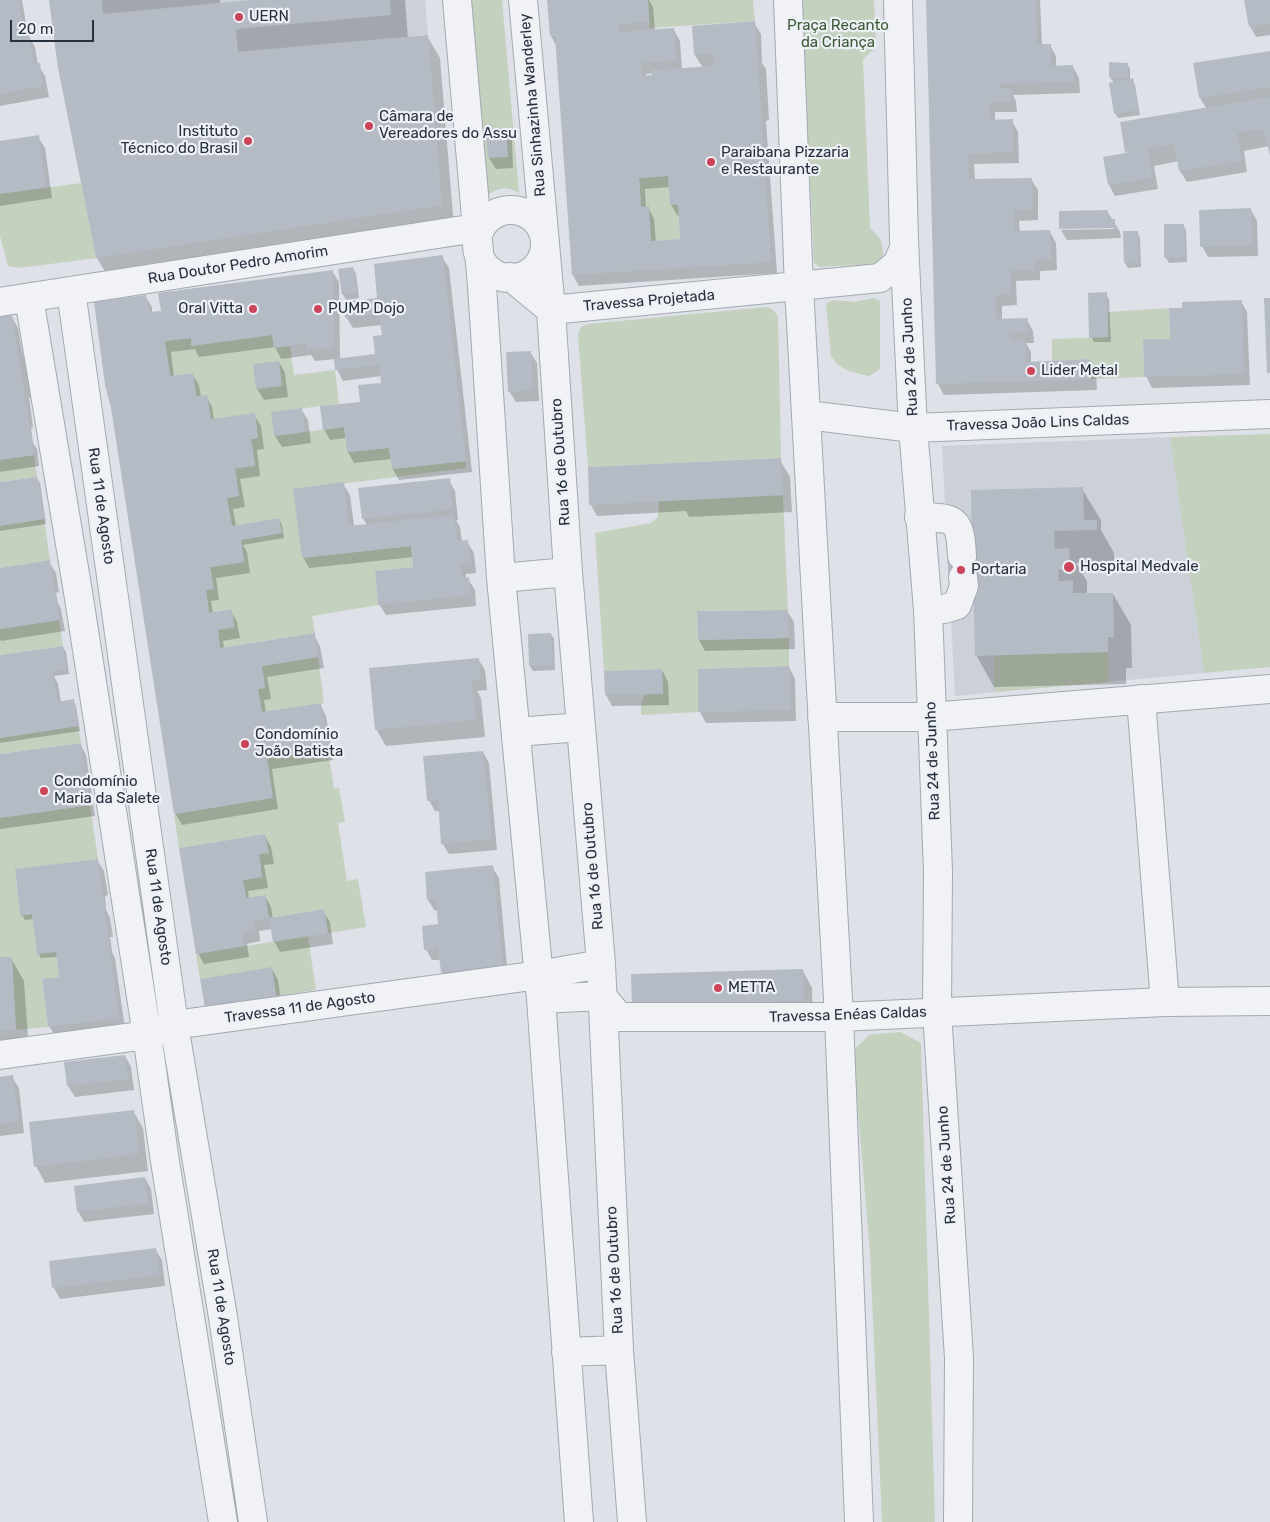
<!DOCTYPE html>
<meta charset="utf-8">
<style>
body{margin:0}
#map{position:relative;width:1270px;height:1522px;overflow:hidden;background:#dee1e7;font-family:Rubik,sans-serif}
canvas{display:block}
.scale{position:absolute;left:10px;top:20px;width:84px;height:22px;box-sizing:border-box;border:2px solid #27303d;border-top:0;padding-left:6px;font-size:15px;line-height:18px;white-space:nowrap;color:#27303d;-webkit-text-stroke:4px #edf0f5;paint-order:stroke}
</style>
<div id="map">
<canvas width="1270" height="1522"></canvas>
<div class="scale">20 m</div>
</div>
<script>
const g = document.querySelector('canvas').getContext('2d');
g.lineJoin = 'round';
function paint(path, color) { g.fillStyle = color; g.fill(path, 'evenodd'); }
function strokePath(path, color, width, dash) { g.strokeStyle = color; g.lineWidth = width; g.lineCap = dash ? 'butt' : 'round'; g.setLineDash(dash || []); g.stroke(path); }
function drawText(font, color, halo, rows, align = 'center') {
  g.font = font + ' Rubik,sans-serif'; g.lineWidth = 4.5; g.setLineDash([]); g.textBaseline = 'middle'; g.strokeStyle = halo; g.fillStyle = color; for (const [text, x, y, turn = 0] of rows) {
    g.save(); g.translate(x, y); g.rotate((+turn || 0) * Math.PI / 180); g.textAlign = isNaN(turn) ? turn : align; if (halo) g.strokeText(text, 0, 0); g.fillText(text, 0, 0); g.restore();
  }
}
paint(new Path2D(`
 M49 0H425L428 35 58 68Z
 M1170 437 1204 673 955 696 942 446Z`), '#ccd1d9');
paint(new Path2D(`
 M471 0H502L519 193C507 186 499 187 488 195Z
 M648 0H753L755 21 650 28Z
 M801 0H874L876 44 873 50 863 59 870 228C883 240 883 244 883 260L879 264 820 267 814 263Z
 M668 176 670 205 678 204 680 239 651 241 648 206 641 207 639 178Z
 M81 183 96 258 20 268 8 266 0 236V194Z
 M873 298 880 301V369L869 376C855 373 839 370 831 356L826 304 833 300 855 302Z
 M767 307 772 309 778 316 781 458 588 467 578 335 581 327 588 324Z
 M1169 308 1170 339 1143 340 1144 377 1091 379 1090 359 1052 361V339L1108 337V312Z
 M272 335 274 348 290 346 294 375 335 370 339 404 272 412 274 436 344 427 347 452 389 448 392 469 466 461V468L294 490 302 558 411 546 413 567 375 571 378 605 312 616 315 633 220 648 218 630 234 627 232 609 209 613 206 590 214 589 210 567 244 562 241 540 281 533 279 518 232 526 227 498 239 496 235 469 255 466 251 439 258 438 255 414 211 419 196 396 193 373 170 376 165 341 191 338V346Z
 M1270 434V667L1204 673 1170 437Z
 M34 455 37 477 0 482V460Z
 M783 495 788 610 697 611 698 640 789 638V666L698 669V712L641 715V703L645 694 663 693 662 669 604 671 595 533 651 523 658 517 659 501Z
 M44 519 50 560 0 568V526Z
 M59 620 63 646 0 655V629Z
 M1108 652 1109 682 994 692V655Z
 M318 657 324 703 262 712 258 689 265 688 262 666Z
 M78 726 81 743 0 754V738Z
 M328 749 334 789 339 788 345 822 338 823 347 881 358 879 366 927 328 933 324 909 269 918 265 895 246 898 243 880 262 877 259 854 268 853 265 834 179 848 174 814 272 798 267 758Z
 M90 805 98 859 15 870 20 915 32 914 56 952 59 977 42 980 48 1027 16 1030 12 957H0V818Z
 M308 936 316 990 276 996 272 968 200 979 196 954Z
 M900 1032 921 1043 935 1522H882L870 1253 853 1051 869 1035Z`), '#c4d1bf');
paint(new Path2D(`
 M0 0H22L28 35 35 47 38 65 45 76 49 97 0 106Z
 M50 0H220V4L265 0H405L408 38 427 36 440 58 454 227 110 280 97 258Z
 M549 0H649L653 7 655 31 674 30 680 41 682 70 703 68 695 55 754 23 761 34 762 63 766 69 769 120 766 121 777 273 579 286 573 275 557 47 551 36ZM653 73V81L646 77V74ZM670 187 671 205 678 216H680L682 240 656 242 654 219 648 207 646 208 645 189Z
 M937 0H1040L1042 45H1050L1056 56V67H1073L1079 78 1080 93 1013 95 1016 101 1017 112H995V121H1012L1018 132 1019 163 974 164 975 181 1031 179 1038 190V220L1019 221 1020 232H1050L1056 243 1057 270 1040 271V280L1016 281 1017 305 1002 306V320H1027L1033 331 1034 343H1026L1031 352V363L1090 361 1096 372 1097 390 944 395 938 384Z
 M1246 0H1270V35L1256 37 1250 26Z
 M1270 52V155L1269 146 1244 151 1247 172 1187 182 1180 171 1179 161 1154 166 1158 189 1115 196 1109 185 1128 154 1127 152 1207 109 1200 98 1195 64Z
 M1127 64 1130 69V80H1132L1135 85 1140 115 1118 118 1115 113 1114 83 1110 77Z
 M505 129 512 140 513 168 496 169 489 158Z
 M38 137 45 148 52 198 0 206V142Z
 M1251 210 1257 221 1258 256 1208 257 1202 246Z
 M1107 211 1120 232 1121 238 1067 240 1061 230 1114 229V226L1061 228Z
 M1183 225 1186 230 1187 262 1169 263 1166 258Z
 M1137 232 1140 238 1141 267 1128 268 1125 263Z
 M442 257 449 268 472 472 399 480 393 469 392 459 354 463 348 452 347 438 330 440 324 429 361 403 382 384 381 376 343 381 337 369 336 359 315 361 311 355 281 359 275 347 199 357 195 349 171 352 174 377 192 374 199 385 201 397 206 396 212 407 214 419 254 415 261 426 264 449 257 450 260 476 240 479 245 507 233 509 236 526 279 519 282 525 284 538 243 545 247 552 250 573 216 578 219 600 211 601 213 613 231 611 237 622 240 638 223 641 224 648 314 635 320 646 324 668 267 677 271 699 264 700 266 713 320 704 326 716 333 760 272 769 278 809 182 825 175 813 145 296 152 307V313L162 312 332 271 339 282 340 359 376 355 383 336 382 325 353 328 346 317 379 299Z
 M353 268 356 274 359 298 346 300 343 294Z
 M1106 294 1109 299 1111 342H1094L1091 337Z
 M1241 301 1247 312 1250 385 1152 388 1146 376 1171 340Z
 M12 317 18 328 23 356 26 361 31 397H29L33 427 31 428 33 443 37 449 39 466 0 472V318Z
 M530 352 537 363 539 401 516 402 509 391Z
 M279 362 285 373 288 397 264 400 257 389 255 365Z
 M301 409 308 420 311 443 282 447 275 436Z
 M780 460 790 477 792 512 689 517 686 511 597 516 591 505Z
 M37 478 40 483 46 524 0 531V484Z
 M449 480 455 491 458 520H456L460 527 462 542H467L474 553 476 573 466 574V579H468L475 590 476 606 386 615 379 604 415 568 414 557 309 568 303 557 343 484 350 495 354 526 367 525 363 518Z
 M1082 489 1101 520V530L1114 553V562L1076 563 1087 581V594H1113L1131 625 1132 668H1126V684L994 687 976 655 974 581Z
 M49 562 56 573 59 592 56 593 58 603 61 609 65 631 1 641 0 638V569Z
 M787 611 794 622 795 649 705 651 699 640Z
 M551 634 554 639 555 670 533 671 530 666 529 636Z
 M63 647 66 652 69 674 54 676 58 684 61 702 73 700 76 706 80 731 0 743V657Z
 M478 659 485 670 487 690 477 691 481 698 485 737 386 746 376 729Z
 M789 667 795 679 796 721 706 723 700 712 699 670Z
 M662 670 668 682 669 705 612 706 606 695 605 672Z
 M80 744 86 755 95 816 0 829V755Z
 M483 752 489 763 497 850 449 854 442 843 440 811H435L429 800Z
 M265 836 271 847 274 864 264 865 268 888 248 891 249 898 265 896 271 907 273 919 323 911 330 922 333 944 280 952 274 941 272 929 259 931 260 941 247 944 249 957 204 964 198 953Z
 M97 860 104 871 108 895 105 896 106 910 110 918 113 937H110L112 952 115 958 125 1029 56 1037 49 1026 60 978 58 957 41 958 38 953 34 919 25 920 22 915Z
 M492 867 499 878 508 978 448 983 442 972 441 960H432L426 949 440 925 438 910 435 911 428 900Z
 M0 958H11L24 981 29 1052 0 1054Z
 M272 969 278 980 282 1007 212 1018Z
 M803 971 812 988 813 1018 643 1022Z
 M125 1056 131 1067 134 1090 75 1097 68 1086 66 1063Z
 M12 1077 19 1088 24 1133 0 1136V1078Z
 M133 1111 143 1128 148 1171 45 1183 36 1166Z
 M145 1178 151 1189 154 1214 84 1222 78 1211Z
 M155 1249 162 1260 165 1286 60 1299 54 1288 50 1262Z`), '#0003');
paint(new Path2D(`
 M0 0H19L24 36 29 35 34 64 40 63 43 86 0 94Z
 M49 0H102L103 14 251 0H390L391 15 236 29 238 52 428 35 442 205 96 258 58 68Z
 M547 0H648L649 22 619 24V32L674 28 676 60 641 63 642 76 652 75 651 70 715 66 714 54 694 55 692 26 755 21 771 262 572 275 555 36H550ZM668 176 670 205 678 204 680 239 651 241 649 206 641 207 639 178Z
 M926 0H1036L1037 44H1051V66L1073 65 1074 82 1000 84V89L1011 88V101L989 102 990 120 1013 119V152L968 154 969 179 1032 178 1033 209 1014 210V231L1050 230 1051 259 1035 260V270H1011V294L996 295V319L1028 318V332L1009 333 1010 340 1025 339 1026 362 1090 359 1091 379 936 384Z
 M1244 0H1270V23L1249 27Z
 M1270 51V87L1199 98 1193 63Z
 M1109 62 1128 63V78L1109 77Z
 M1133 78 1138 110 1114 114 1109 83Z
 M1270 97V156L1264 129 1237 133 1242 161 1179 171 1174 144 1125 152 1120 122Z
 M506 128 508 157 488 158 486 129Z
 M39 135 46 187 0 194V141Z
 M1148 149 1152 178 1108 185 1103 157Z
 M1251 208 1253 245 1200 247 1199 210Z
 M1108 210V219H1115V228L1059 229V211Z
 M1164 224H1184L1185 257 1164 258Z
 M1123 231H1138L1139 263H1124Z
 M443 255 466 461 392 469 389 448 347 452 344 427 323 430 320 406 360 402 358 385 381 383 379 365 335 370 334 359 375 354 373 336 382 335 379 314 345 317 343 302 377 298 374 264Z
 M353 267 357 293 342 295 338 269Z
 M333 270 334 347 307 350V343L274 348 272 335 191 346V338L165 341 170 376 193 373 196 396 207 395 211 419 255 413 258 438 251 439 255 465 235 468 239 496 227 498 232 526 279 518 282 533 241 540 244 562 210 567 214 589 206 590 209 613 232 609 234 627 218 630 220 648 315 633 318 657 262 666 265 688 258 689 262 712 321 703 328 749 267 758 273 798 174 814 111 408 105 385 94 302 146 295 149 312 161 311 158 293Z
 M1107 292 1108 337 1089 338 1088 293Z
 M1264 298H1270V373H1267Z
 M1242 300 1244 374 1144 377 1143 339H1170L1169 308H1182V302Z
 M12 315 34 455 0 460V317Z
 M531 351 533 390 508 392 506 352Z
 M279 361 282 386 256 389 253 364Z
 M302 408 305 432 274 436 271 412Z
 M781 458 783 495 589 505 588 467Z
 M37 477 44 519 0 526V482Z
 M450 478 453 509 362 519 358 488Z
 M344 482 349 526 454 515 457 541 468 540 470 562 460 563 462 578 469 577 471 595 378 605 375 571 413 567 411 546 302 558 293 489Z
 M1083 487 1084 520H1097V530L1054 531 1055 549 1069 548 1070 570H1058L1059 581 1073 580V593H1113L1114 637H1108V652L975 656 973 576 949 577 947 557 972 555 971 490Z
 M50 560 59 620 0 629V568Z
 M788 610 789 638 698 640 697 611Z
 M551 633 553 665 529 666 528 634Z
 M63 646 67 669 53 671 57 702 74 699 78 726 0 738V655Z
 M479 658 481 679 472 680 476 720 375 730 369 668Z
 M789 666 791 710 698 712V669Z
 M662 669 663 694 605 695 604 671Z
 M81 743 90 805 0 818V754Z
 M483 751 492 839 441 844 438 800 427 801 423 756Z
 M265 834 269 853 259 854 262 877 243 880 246 898 265 895 269 918 253 920 255 930 242 933 244 946 196 954 179 848Z
 M98 859 119 1018 48 1027 42 979 59 977 56 952 37 954 32 914 20 916 15 869Z
 M493 865 503 967 441 972 438 948 424 950 422 926 438 924 436 899 427 900 425 872Z
 M324 909 328 933 273 942 269 918Z
 M0 957H12L16 1030 0 1031Z
 M272 967 276 996 205 1008 200 979Z
 M803 969 804 1001 632 1006 631 974Z
 M125 1055 128 1079 67 1086 64 1062Z
 M13 1075 19 1122 0 1124V1077Z
 M134 1110 139 1154 34 1167 29 1122Z
 M145 1177 148 1203 77 1212 74 1186Z
 M156 1248 160 1275 52 1288 49 1261Z`), '#b5bbc4');
const minor = new Path2D(`
 M457 0 482 286 501 578 541 999 579 1522
 M523 0 551 310 568 572 601 964 619 1350 632 1522
 M788 0 799 287 839 1017 859 1522
 M898 0 904 241 913 428 928 610 938 871 937 1012 959 1358 958 1522
 M477 244a34 34 0 1 1 68 0a34 34 0 1 1-68 0Z
 M511 277 551 310 880 278 897 264 904 248
 M71 291 174 1025 223 1317 253 1522
 M29 298 78 592 147 1035 164 1155 223 1522
 M0 302 476 228
 M807 415 913 428 1270 414
 M919 517C956 518 960 518 962 556
 M501 578 568 572
 M928 610 944 609 957 605 964 586 963 577
 M1141 699 1165 1002
 M822 717H931L1270 689
 M516 732 581 727
 M541 999 602 996 619 1017H839L1165 1002 1270 1001
 M0 1055 147 1035 174 1025 539 975 601 964
 M566 1352 619 1350`);
strokePath(minor, '#a3a8b1', 30);
strokePath(minor, '#f0f2f6', 28);
for (const [x, y, r, color] of [
 [239,17,5,"#cb445a"],
 [369,126,5,"#cb445a"],
 [248,141,5,"#cb445a"],
 [711,162,5,"#cb445a"],
 [253,309,5,"#cb445a"],
 [318,309,5,"#cb445a"],
 [1031,371,5,"#cb445a"],
 [1069,567,6,"#cb445a"],
 [961,570,5,"#cb445a"],
 [245,744,5,"#cb445a"],
 [44,791,5,"#cb445a"],
 [718,988,5,"#cb445a"]
]) { const dot = new Path2D(); dot.arc(x, y, r, 0, 2 * Math.PI); g.fillStyle = color; g.fill(dot); strokePath(dot, '#edf0f5', 2); }
drawText('15px', '#27303d', '#edf0f5', [
 ["UERN",249,17],
 ["Câmara de",379,117],
 ["Vereadores do Assu",379,134],
 ["Instituto",238,132,"right"],
 ["Técnico do Brasil",238,149,"right"],
 ["Paraibana Pizzaria",721,153],
 ["e Restaurante",721,170],
 ["Oral Vitta",243,309,"right"],
 ["PUMP Dojo",328,309],
 ["Lider Metal",1041,371],
 ["Hospital Medvale",1080,567],
 ["Portaria",971,570],
 ["Condomínio",255,735],
 ["João Batista",255,752],
 ["Condomínio",54,782],
 ["Maria da Salete",54,799],
 ["METTA",728,988]
], 'left');
drawText('15px', '#3c5935', '#edf0f5', [
 ["Praça Recanto",838,26],
 ["da Criança",838,43]
]);
drawText('15px', '#27303d', '#edf0f5', [
 ["Rua Sinhazinha Wanderley",533,105,-95],
 ["Rua Doutor Pedro Amorim",238,265,-9],
 ["Travessa Projetada",649,301,-5],
 ["Rua 24 de Junho",910,357,-93],
 ["Travessa João Lins Caldas",1038,423,-2],
 ["Rua 16 de Outubro",561,462,-94],
 ["Rua 11 de Agosto",101,506,82],
 ["Rua 24 de Junho",933,761,-92],
 ["Rua 16 de Outubro",593,866,-95],
 ["Rua 11 de Agosto",158,907,82],
 ["Travessa 11 de Agosto",300,1008,-8],
 ["Travessa Enéas Caldas",848,1015,-2],
 ["Rua 24 de Junho",947,1165,-94],
 ["Rua 16 de Outubro",615,1270,-93],
 ["Rua 11 de Agosto",221,1307,81]
]);
</script>
